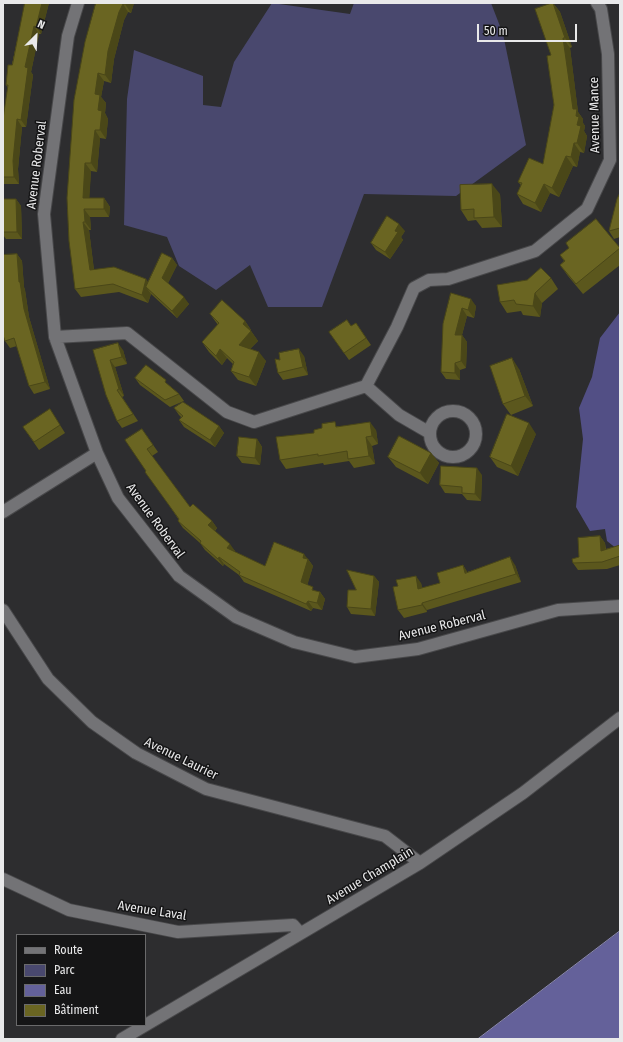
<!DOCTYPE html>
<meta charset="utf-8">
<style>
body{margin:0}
#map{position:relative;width:623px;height:1042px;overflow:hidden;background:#2d2d2f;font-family:"Fira Sans Condensed",sans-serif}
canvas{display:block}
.frame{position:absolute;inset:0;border:4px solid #e9e9ea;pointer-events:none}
.legend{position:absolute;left:16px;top:934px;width:130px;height:92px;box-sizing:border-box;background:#151516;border:1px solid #6a6a6b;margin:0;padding:5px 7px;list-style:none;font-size:12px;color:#e9e9ea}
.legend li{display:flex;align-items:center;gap:8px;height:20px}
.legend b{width:20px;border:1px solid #6a6a6b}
.north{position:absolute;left:16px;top:16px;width:40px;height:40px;-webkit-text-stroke:3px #151516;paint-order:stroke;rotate:24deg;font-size:11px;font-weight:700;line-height:16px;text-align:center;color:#e9e9ea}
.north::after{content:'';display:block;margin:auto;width:14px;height:18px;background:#e9e9ea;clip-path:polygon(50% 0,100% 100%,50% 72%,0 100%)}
.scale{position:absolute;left:477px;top:24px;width:100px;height:18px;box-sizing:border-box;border:2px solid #e9e9ea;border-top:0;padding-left:5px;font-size:12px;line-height:14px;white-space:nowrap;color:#e9e9ea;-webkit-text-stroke:3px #151516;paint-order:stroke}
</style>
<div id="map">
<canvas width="623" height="1042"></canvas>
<div class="frame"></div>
<ul class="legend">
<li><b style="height:5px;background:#737376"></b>Route</li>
<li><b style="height:11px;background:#49486e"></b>Parc</li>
<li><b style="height:11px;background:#64619a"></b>Eau</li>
<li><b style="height:11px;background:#6a6522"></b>Bâtiment</li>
</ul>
<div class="north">N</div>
<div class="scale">50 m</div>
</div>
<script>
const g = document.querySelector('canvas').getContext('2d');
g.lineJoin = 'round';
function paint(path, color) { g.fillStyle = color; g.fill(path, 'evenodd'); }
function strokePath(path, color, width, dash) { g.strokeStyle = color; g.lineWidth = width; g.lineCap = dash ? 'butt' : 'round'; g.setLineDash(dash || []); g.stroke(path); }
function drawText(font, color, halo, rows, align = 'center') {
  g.font = font + ' "Fira Sans Condensed",sans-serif'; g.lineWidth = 3; g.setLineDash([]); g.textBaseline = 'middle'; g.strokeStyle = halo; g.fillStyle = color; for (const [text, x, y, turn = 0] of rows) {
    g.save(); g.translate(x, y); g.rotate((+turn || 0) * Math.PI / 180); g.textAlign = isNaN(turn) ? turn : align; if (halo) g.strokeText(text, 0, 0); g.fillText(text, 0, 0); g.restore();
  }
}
paint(new Path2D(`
 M272 3 350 14 354 3H491L503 34 526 145 456 196 364 194 322 307H268L250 265 216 290 179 266 167 237 124 225 127 99 134 50 203 76V105L221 107 234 62Z`), '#49486e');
paint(new Path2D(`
 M620 312V543L617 549 607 541 605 529 590 531 576 507 583 439 579 408 592 377 600 338Z`), '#524f85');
const water = new Path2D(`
 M620 931V1039H478Z`);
paint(water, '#64619a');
strokePath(water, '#8c8ab2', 1);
const minor = new Path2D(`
 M78 3 68 36 44 214 55 337 97 453 118 498 179 576 236 617 294 642 355 657 418 649 558 610 620 606
 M55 337 127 333 227 412 254 422 366 386 399 415 430 433
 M366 386 397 327 414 288 429 280 448 279 535 251 587 209 610 160 608 54 601 9 597 3
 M430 434a23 23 0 1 1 46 0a23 23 0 1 1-46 0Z
 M3 512 97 453
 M3 610 48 679 92 722 136 753 206 789 385 836 420 863
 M3 879 69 910 178 932 293 925 300 933
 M122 1039 420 863 523 793 620 718`);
strokePath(minor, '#48484a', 14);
strokePath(minor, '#737376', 12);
paint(new Path2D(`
 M25 3H49L41 34H39L31 72 33 75 26 127H22L18 169 19 184H3V119L8 88 6 85 12 65Z
 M96 3H134L131 13 128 12 124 20 114 59 111 83 104 81 101 97 106 103 105 113 108 119 106 139 100 138 97 172 91 171 89 198H104L110 207 109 217H90L91 230H89L94 270 148 282 172 258 177 265 168 283 189 304 177 318 151 294 148 303 119 292 81 297 75 289Z
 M553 3 560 12 572 47 570 48 578 112 583 119V123L585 126 584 131 587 136 584 153 580 152 577 167 573 166 559 197 550 193 541 212 523 204 517 194 521 185 518 182 543 164 554 105Z
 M620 193V237L614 239 609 231Z
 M500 194 502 227 482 228 476 220 468 221 461 210Z
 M3 199H16L21 206 22 239H6L3 235Z
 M405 231 401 237 403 240 390 259 376 250 371 243Z
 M566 243 620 248V265L583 294 568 276 560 265 564 261 560 255 569 248Z
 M17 254 22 261 24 287 25 290 29 317 50 389 34 394 29 386 17 346 10 348 5 341Z
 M551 278 558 289 542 303 540 317 523 315 521 311 507 313 500 302Z
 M451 293 476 306 474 318 467 316 462 335 467 342 466 368 460 370V380L446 379 441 372Z
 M210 314 245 321 251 330V331L258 341 250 349 266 361 256 386 238 380 231 371 233 364 227 358 222 365 209 352 202 342 218 325Z
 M356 323 371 345 349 360 329 332 351 326Z
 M93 350H123L127 364 115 367 124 396 122 397 138 421 122 428 117 421Z
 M304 356 308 375 283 380 278 373 280 360Z
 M519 369 533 406 511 415 503 404Z
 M135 378 170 386 179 394 184 401 170 407 140 385Z
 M174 408 219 426 224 433 215 447 184 427 179 420 181 417 179 415Z
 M50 409 65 433 39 450 23 427Z
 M338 426 376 430 378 444 372 446 375 464 354 468 349 461 324 465 323 463 286 469 280 460 314 433Z
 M536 434 518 476 497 467 490 457Z
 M147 436 158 452 152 456 190 507 212 521 217 528 215 531 235 551V552L265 566 308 559 313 566 307 585 315 591 320 592 325 599 322 610 313 608 311 611 244 582 239 575 224 564 223 566 205 550 200 543 183 528 178 521 179 520 146 471Z
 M257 439 262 447 260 465 242 463 237 456Z
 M431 453 439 463 428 484 396 467 388 457Z
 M482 475 481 501 467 500 462 494 445 493 440 485Z
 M600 536 605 543 606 549 620 545V565L607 569 578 570 573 563Z
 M463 565 467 572 515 565 521 582 427 610V612L404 618 398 610 421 583 422 588 440 583Z
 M374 576 379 582 375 616 351 614 347 607 356 590Z`), '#5b571d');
paint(new Path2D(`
 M42 3H49L41 34 36 27Z
 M125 3H134L131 13 125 4Z
 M553 3 560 12 572 47 565 38Z
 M123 4 128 12 124 20 114 59 111 83 105 75 108 51 119 12Z
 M34 26 39 34 31 72 33 75 26 127 21 120 25 67Z
 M563 38 570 48 578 112 583 119V123L585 126 584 131 587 136 584 153 577 143V125L573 109Z
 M98 73 104 81 101 97 106 103 105 113 108 119 106 139 100 130 98 110 95 94Z
 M17 119 22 127 18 169 19 184 14 177 13 161Z
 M95 130 100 138 97 172 91 163Z
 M574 143 580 152 577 167 571 157Z
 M566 156 573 166 559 197 552 188Z
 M85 163 91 171 89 206 83 198Z
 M492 184 500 194 502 227 494 217Z
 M544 184 550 193 541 212 535 203Z
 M104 198 110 207 109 217 104 209Z
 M16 199 21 206 22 239 17 232Z
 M84 209 90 217 91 230 85 222Z
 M83 222 89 230 95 279 90 270Z
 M399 224 405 231 401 237 403 240 390 259 385 252 395 231Z
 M17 254 22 261 24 287 25 290 29 317 50 389 45 382 24 309 19 282Z
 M172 258 177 265 167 285 162 278Z
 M146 279 152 287H146L151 294 148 303 142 295Z
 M535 293 542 303 540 317 533 306Z
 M184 297 189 304 177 318 172 311Z
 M471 299 476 306 474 318 468 310Z
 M462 308 467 316 460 342 455 335Z
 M245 321 251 330 250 333 243 324Z
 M251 331 258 341 245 354 239 345Z
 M462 335 467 342 466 368 461 361Z
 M118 343 123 350 127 364 122 357Z
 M220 349 227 358 222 365 216 356Z
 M299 349 304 356 308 375 303 367Z
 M259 352 266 361 256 386 249 377Z
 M512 358 519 369 533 406 525 396Z
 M110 360 115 367 124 396 119 389Z
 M455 363 460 370V380L455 373Z
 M370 422 376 430 378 444 372 436Z
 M529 423 536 434 518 476 511 466Z
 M219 426 224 433 215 447 210 440Z
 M366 437 372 446 375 464 369 456Z
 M257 439 262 447 260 465 255 458Z
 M431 453 439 463 428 484 420 473Z
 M477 468 482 475 481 501 475 494Z
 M212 521 217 528 213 532 208 525Z
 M600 536 605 543 606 558 601 551Z
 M230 544 235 551 232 555 227 548Z
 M304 554 313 566 306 590 301 582 303 558Z
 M219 557 224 564 223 566 218 559Z
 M510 557 515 565 521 582 516 574Z
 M463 565 468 573H465Z
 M374 576 379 582 375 616 371 609Z
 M416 576 421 583 424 596 418 589Z
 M320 592 325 599 322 610 317 603Z
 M308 601 313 608 311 611 306 604Z
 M422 603 427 610V612L422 605Z`), '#4a4718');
const building = new Path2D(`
 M25 3H42L36 27 34 26 25 67 28 68 21 120 17 119 13 161 14 177H3V119L8 85H6L8 65H12Z
 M96 3H125V4H123L119 12 108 51 105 75 98 73 95 94 100 95 98 110 102 111 100 130H95L91 163H85L83 198H104V209H84L85 222H83L90 270 114 267 146 279 142 295 113 284 75 289 69 241 67 198 74 100 85 42Z
 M552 3H553L565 38H563L573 109H577L576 116 579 117 577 125 581 126 577 143H574L571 157 566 156 552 188 544 184 535 203 517 194 522 183 518 182 529 158 543 164 554 105 547 56 551 55 535 9Z
 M492 184 494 217 474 218V209L461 210 460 185Z
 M620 193V228L609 231 617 199Z
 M3 199H16L17 232H3Z
 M387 216 399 224 395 231 398 232 385 252 371 243Z
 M596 219 620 248 576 284 560 265 565 261 560 255 569 248 566 243Z
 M162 253 172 258 162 278 184 297 172 311 146 287Z
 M17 254 19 282H20L24 309 45 382 29 386 14 338 5 341 3 335V255Z
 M541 268 551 278 535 293 533 306 516 304 514 300 500 302 497 285 527 280Z
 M451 293 471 299 468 310 462 308 455 335H462L461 361 455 363V373L441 372 443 324Z
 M222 300 245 321 243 324 251 331 239 345 259 352 249 377 231 371 234 362 220 349 216 356 202 342 219 323 210 314Z
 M347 320 351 326 356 323 366 338 344 353 329 332Z
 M118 343 122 357 110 360 119 389 117 390 133 414 117 421 106 395 93 350Z
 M299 349 303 367 278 373 275 359 280 360 279 353Z
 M512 358 525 396 503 404 490 366Z
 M146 365 166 380 165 382 179 394 165 400 135 378Z
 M183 402 219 426 210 440 179 420 183 416 174 408Z
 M50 409 60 425 34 442 23 427Z
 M507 414 529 423 511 466 490 457Z
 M335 422 336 427 370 422 372 436 366 437 369 456 348 459 347 451 318 456V454L280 460 276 437 314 433V430L322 428V424Z
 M142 429 153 445 147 449 190 507 193 504 212 521 208 525 230 544 227 548 265 566 274 542 304 554 303 558 308 559 301 582 313 587 312 590 320 592 317 603 308 601 306 604 239 575 240 572 219 557 218 559 200 543 201 541 178 521 179 519 145 472 146 471 125 440Z
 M399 436 431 453 420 473 388 457Z
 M239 437 257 439 255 458 237 456Z
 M441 466 477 468 475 494 462 493V487L440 485Z
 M600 536 601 551 620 545V556L602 562 573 563 572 559 579 557 578 538Z
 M510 557 516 574 422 603V605L398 610 393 587 398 586 396 580 416 576 418 589 440 583 437 573 463 565 465 573Z
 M347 570 374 576 371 609 347 607 348 590H356Z`);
paint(building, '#6a6522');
strokePath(building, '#4a4718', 1);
drawText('13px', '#e9e9ea', '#151516', [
 ["Avenue Mance",595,115,-91],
 ["Avenue Roberval",37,165,-83],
 ["Avenue Roberval",155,521,54],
 ["Avenue Roberval",442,626,-14],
 ["Avenue Laurier",181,759,26],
 ["Avenue Champlain",370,876,-31],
 ["Avenue Laval",152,911,9]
]);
</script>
